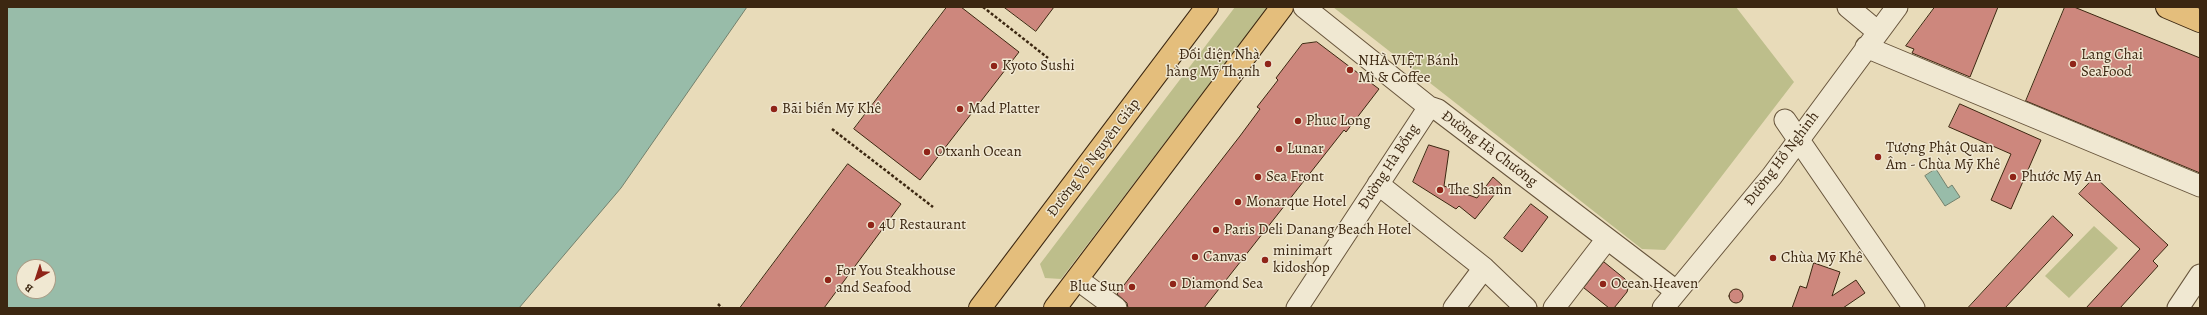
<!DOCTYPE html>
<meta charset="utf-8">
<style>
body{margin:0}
#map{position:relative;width:2207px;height:315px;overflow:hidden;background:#e8dbb9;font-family:Alegreya,serif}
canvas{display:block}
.frame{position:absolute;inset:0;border:8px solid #3c2711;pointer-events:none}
.north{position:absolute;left:16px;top:259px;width:40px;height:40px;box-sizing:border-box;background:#f0e8d2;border:1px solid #a89b85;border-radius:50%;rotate:219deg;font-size:11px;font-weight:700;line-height:16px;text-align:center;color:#3c2711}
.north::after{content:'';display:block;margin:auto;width:14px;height:18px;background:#8f2418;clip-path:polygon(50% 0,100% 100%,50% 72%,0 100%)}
</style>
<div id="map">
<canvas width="2207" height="315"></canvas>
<div class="frame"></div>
<div class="north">B</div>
</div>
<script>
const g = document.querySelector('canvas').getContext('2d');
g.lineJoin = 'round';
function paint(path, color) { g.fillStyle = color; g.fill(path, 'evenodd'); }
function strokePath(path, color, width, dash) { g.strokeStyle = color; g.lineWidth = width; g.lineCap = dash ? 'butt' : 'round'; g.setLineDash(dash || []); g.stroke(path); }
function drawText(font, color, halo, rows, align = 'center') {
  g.font = font + ' Alegreya,serif'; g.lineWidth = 3; g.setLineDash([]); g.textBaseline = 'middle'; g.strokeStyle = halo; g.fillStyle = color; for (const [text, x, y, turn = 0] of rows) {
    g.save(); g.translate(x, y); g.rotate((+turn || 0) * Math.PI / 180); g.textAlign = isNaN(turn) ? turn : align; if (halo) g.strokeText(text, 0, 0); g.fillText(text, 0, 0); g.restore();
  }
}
paint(new Path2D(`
 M1235 7H1268L1061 279 1045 278 1040 264Z
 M1333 7H1736L1794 82 1665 250 1642 249Z
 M2094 226 2118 248 2069 298 2045 276Z`), '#bdbe8b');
const water = new Path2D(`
 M7 7H747L621 188 519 308H7ZM24 267H48V291H24Z
 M1936 169 1948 188 1952 185 1960 197 1945 206 1925 176Z`);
paint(water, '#98bca9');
strokePath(water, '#73806c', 1);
const building = new Path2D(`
 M947 7H961L1019 52 920 180 854 129Z
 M1004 7H1054L1036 31Z
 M1935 7H1998L1970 77 1912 53 1914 49 1906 46Z
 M2065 7H2074L2200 58V173L2026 101Z
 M1317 42 1379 89 1346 132 1344 130 1204 308H1128L1127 303 1117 294 1240 136 1260 109 1257 107 1278 80 1276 78 1302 44Z
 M1960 104 2041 140 2011 209 1991 200 2011 154 1949 127Z
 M1429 145 1449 151 1444 186 1477 198 1493 177 1502 185 1475 219 1459 206 1456 209 1413 182Z
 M848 164 901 204 824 308H740Z
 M2095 177 2168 245 2153 261 2158 266 2120 308H2086L2140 249 2079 194Z
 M1531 204 1548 217 1522 252 1504 238Z
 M2053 216 2073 235 2005 308H1968Z
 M1604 262 1625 279 1629 284 1627 292 1614 308H1609L1584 288Z
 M1814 263 1840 272 1832 296 1856 280 1865 293 1843 308H1792L1800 286 1806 288Z
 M1729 296a7 7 0 1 1 14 0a7 7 0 1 1-14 0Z`);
paint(building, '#cd877d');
strokePath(building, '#3c2711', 1);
const minor = new Path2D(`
 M1304 7 1429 107 1438 110 1676 291
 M1848 7 1878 32
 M1866 47 2200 186
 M1785 120 1914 308
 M1378 184 1484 268 1526 308
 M1077 279 1116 308
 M1297 308 1429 107
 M1454 308 1484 268
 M1554 308 1607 239
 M1663 308 1772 176 1897 7
 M2178 308 2200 275`);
const major = new Path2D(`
 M2167 7 2200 21
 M980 308 1207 7
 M1055 308 1282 7`);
strokePath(minor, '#67543b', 23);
strokePath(major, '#3c2711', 24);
strokePath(new Path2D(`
 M983 7 1048 58
 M832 129 933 207
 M718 304 722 308`), '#3c2711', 2.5, [3, 2]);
strokePath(minor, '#f0e8d2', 21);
strokePath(major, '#e4be7c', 22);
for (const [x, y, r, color] of [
 [1268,64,4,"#8f2418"],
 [2073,64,4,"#8f2418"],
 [994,66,4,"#8f2418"],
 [1350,70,4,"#8f2418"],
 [774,109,4,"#8f2418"],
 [960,109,4,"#8f2418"],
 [1298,121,4,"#8f2418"],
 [1279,149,4,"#8f2418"],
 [927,152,4,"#8f2418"],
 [1878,157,4,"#8f2418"],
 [1258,177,4,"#8f2418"],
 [2013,177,4,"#8f2418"],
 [1440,190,4,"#8f2418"],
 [1238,202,4,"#8f2418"],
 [871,225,4,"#8f2418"],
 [1216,230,4,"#8f2418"],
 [1195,257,4,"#8f2418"],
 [1773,258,4,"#8f2418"],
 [1265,260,4,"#8f2418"],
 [828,280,4,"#8f2418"],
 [1173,284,4,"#8f2418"],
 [1603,284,4,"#8f2418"],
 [1132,287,4,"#8f2418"]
]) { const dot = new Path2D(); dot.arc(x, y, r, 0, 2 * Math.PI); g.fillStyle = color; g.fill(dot); strokePath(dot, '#f0e8d2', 1.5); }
drawText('15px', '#3c2711', '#f0e8d2', [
 ["Đối diện Nhà",1260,55,"right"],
 ["hàng Mỹ Thạnh",1260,72,"right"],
 ["Lang Chai",2081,55],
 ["SeaFood",2081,72],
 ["NHÀ VIỆT Bánh",1358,61],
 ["Mì & Coffee",1358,78],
 ["Kyoto Sushi",1002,66],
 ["Bãi biển Mỹ Khê",782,109],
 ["Mad Platter",968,109],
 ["Phuc Long",1306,121],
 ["Tượng Phật Quan",1886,148],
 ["Âm - Chùa Mỹ Khê",1886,165],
 ["Lunar",1287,149],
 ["Otxanh Ocean",935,152],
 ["Sea Front",1266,177],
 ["Phước Mỹ An",2021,177],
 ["The Shann",1448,190],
 ["Monarque Hotel",1246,202],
 ["4U Restaurant",879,225],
 ["Paris Deli Danang Beach Hotel",1224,230],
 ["minimart",1273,251],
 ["kidoshop",1273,268],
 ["Canvas",1203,257],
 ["Chùa Mỹ Khê",1781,258],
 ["For You Steakhouse",836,271],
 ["and Seafood",836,288],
 ["Diamond Sea",1181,284],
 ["Ocean Heaven",1611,284],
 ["Blue Sun",1124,287,"right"]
], 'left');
drawText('15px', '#3c2711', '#f0e8d2', [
 ["Đường Hà Chương",1489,149,37],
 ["Đường Võ Nguyên Giáp",1094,158,-53],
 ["Đường Hồ Nghinh",1782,159,-53],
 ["Đường Hà Bổng",1389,167,-57]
]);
</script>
